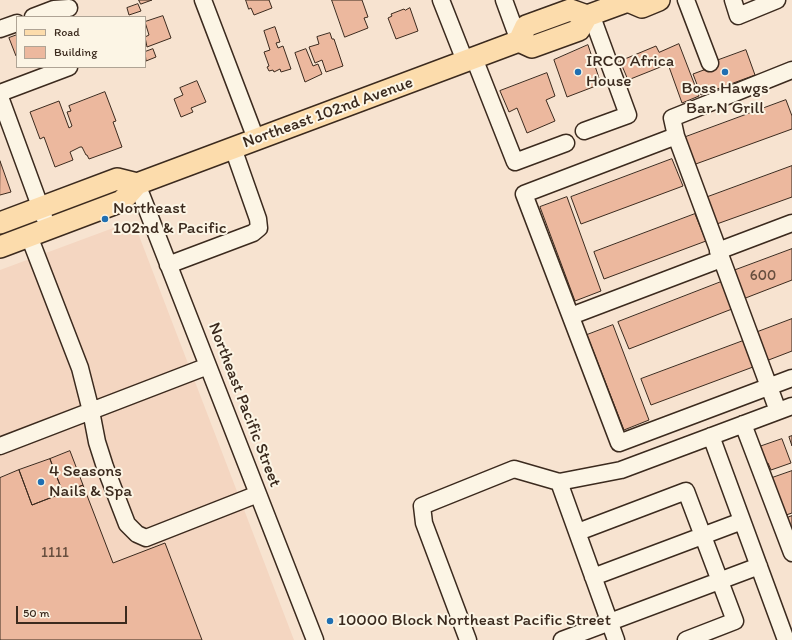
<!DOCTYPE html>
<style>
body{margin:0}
#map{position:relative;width:792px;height:640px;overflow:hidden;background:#f7e3d0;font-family:Itim,sans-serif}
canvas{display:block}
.legend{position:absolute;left:16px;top:16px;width:130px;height:52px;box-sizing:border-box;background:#fcf5e5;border:1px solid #afa495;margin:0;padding:5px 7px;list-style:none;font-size:12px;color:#3b2a1e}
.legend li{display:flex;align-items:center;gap:8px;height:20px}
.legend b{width:20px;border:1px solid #afa495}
.scale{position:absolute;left:16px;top:606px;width:111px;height:18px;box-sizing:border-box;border:2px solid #3b2a1e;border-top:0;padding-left:5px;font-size:12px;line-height:14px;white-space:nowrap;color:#3b2a1e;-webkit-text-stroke:3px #fcf5e5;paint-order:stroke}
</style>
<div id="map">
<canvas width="792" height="640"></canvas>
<ul class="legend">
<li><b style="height:5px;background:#fcdcac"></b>Road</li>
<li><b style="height:11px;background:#ecb89e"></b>Building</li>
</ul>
<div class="scale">50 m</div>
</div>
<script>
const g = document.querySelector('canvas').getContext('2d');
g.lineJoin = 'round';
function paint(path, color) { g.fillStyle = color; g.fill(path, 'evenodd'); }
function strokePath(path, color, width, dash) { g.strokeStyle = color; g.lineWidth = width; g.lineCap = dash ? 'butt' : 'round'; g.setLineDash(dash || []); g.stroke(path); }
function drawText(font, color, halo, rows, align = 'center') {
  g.font = font + ' Itim,sans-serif'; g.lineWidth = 4; g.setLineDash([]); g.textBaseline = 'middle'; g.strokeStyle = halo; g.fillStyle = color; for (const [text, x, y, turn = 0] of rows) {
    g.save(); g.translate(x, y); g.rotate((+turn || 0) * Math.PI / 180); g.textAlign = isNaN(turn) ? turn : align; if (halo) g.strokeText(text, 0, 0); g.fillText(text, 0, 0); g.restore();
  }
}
paint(new Path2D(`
 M124 224 134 227 138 233 294 640H0V270Z`), '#f4d6c1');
const building = new Path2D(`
 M139 0H152L141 4Z
 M246 0H269L272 8 254 15 251 8 249 9Z
 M332 0H362L368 17 364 18 368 28 345 37Z
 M138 4 141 11 129 15 127 8Z
 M410 8 418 31 396 39 388 18 392 16 391 14 404 9 405 10Z
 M163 16 171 38 147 47 145 37 149 35 145 22Z
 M275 27 280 42 276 43 278 48 283 46 291 69 281 72 280 69 274 72 273 70 269 71 267 67 269 66 264 52 270 50 264 31Z
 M330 33 332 39H334L343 66 326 72 322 60 315 63 309 47 319 44 317 37Z
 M17 35V56H16L9 38Z
 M679 44 699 96 682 103 668 64 628 80 620 61 656 46 659 52Z
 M588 45 601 84 567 97 554 60Z
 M153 49 156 57 146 61 145 52Z
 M306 49 313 66 318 64 322 74 305 82 295 53Z
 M746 50 755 75 701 95 693 74 717 65 716 61Z
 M547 73 555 96 546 100 555 121 527 133 517 108 509 112 500 91Z
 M197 81 206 102 191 108 193 112 181 117 174 99 183 95 180 88Z
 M105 92 116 121 113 122 122 147 89 159 87 155H86L82 147H80L70 152 73 160 55 167 44 137 40 139 30 112 59 101 69 128 72 126 67 112 71 111 69 106Z
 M786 100 792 116V129L693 165 683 138Z
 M672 159 683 186 581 224 571 197Z
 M0 161 11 192 0 195Z
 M792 166V197L714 225 705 198Z
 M567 197 601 291 575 301 540 207Z
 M695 214 706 241 604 279 594 252Z
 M792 249V280L743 299 733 271Z
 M721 282 732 309 629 349 618 322Z
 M792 319V351L766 361 755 333Z
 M613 325 649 420 624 430 587 335Z
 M743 341 753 367 651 405 641 379Z
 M792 436V446L789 437Z
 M782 439 791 463 771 470 768 463 765 464 759 447Z
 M70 451 83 485 63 493 50 459Z
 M50 459 63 493 32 505 19 470Z
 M19 470 32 505 83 485 113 563 165 543 202 640H0V478Z
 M792 471V513L786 515 772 478Z
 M792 516V531L787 518Z`);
paint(building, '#ecb89e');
strokePath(building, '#3b2a1e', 1);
const minor = new Path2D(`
 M203 0 256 139
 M441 0 465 61
 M504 0 519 41
 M686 0 710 63
 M733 0 738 16 777 0
 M33 17 54 9 69 8
 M0 29 17 23
 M474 58 515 162 566 143
 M792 70 672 118 676 136 524 194 619 443 792 378
 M0 93 69 67
 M0 97 44 217
 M584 131 628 115 591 14
 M676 136 778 411
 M137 184 315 640
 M718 251 792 223
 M168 265 253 233 259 228 258 219 233 148
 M571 316 721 259
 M208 366 91 411 97 442 105 467 127 524 137 534 146 538 258 494
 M743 424 792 553
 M711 436 786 640
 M0 446 91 411 80 368 29 236
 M559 482 621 470 792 406
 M578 532 686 491 735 621 686 640
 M593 577 742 521
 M468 640 424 523 422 506 514 469 559 482 616 640
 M562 640 759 566`);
const major = new Path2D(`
 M519 41 532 47 579 30 587 16
 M0 223 117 179 137 184
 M0 247 122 201 137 184 519 41 526 26 570 10 587 16 628 1 642 7 659 0`);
strokePath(minor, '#3b2a1e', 19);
strokePath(major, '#3b2a1e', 24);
strokePath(minor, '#fcf5e5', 16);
strokePath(major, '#fcdcac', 21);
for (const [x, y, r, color] of [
 [578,72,4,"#1f6fb2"],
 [725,72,4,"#1f6fb2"],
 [105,219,4,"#1f6fb2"],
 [41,482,4,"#1f6fb2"],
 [330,621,4,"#1f6fb2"]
]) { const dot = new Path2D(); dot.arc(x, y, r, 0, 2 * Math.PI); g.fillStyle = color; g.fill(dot); strokePath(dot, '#fcf5e5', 1.5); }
drawText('15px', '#674e3e', null, [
 ["600",763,276],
 ["1111",55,553]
]);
drawText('17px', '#3b2a1e', '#fcf5e5', [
 ["IRCO Africa",586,62],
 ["House",586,82],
 ["Boss Hawgs",725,89,"center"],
 ["Bar N Grill",725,109,"center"],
 ["Northeast",113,209],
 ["102nd & Pacific",113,229],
 ["4 Seasons",49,472],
 ["Nails & Spa",49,492],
 ["10000 Block Northeast Pacific Street",338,621]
], 'left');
drawText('17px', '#3b2a1e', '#fcf5e5', [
 ["Northeast 102nd Avenue",328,113,-20],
 ["Northeast Pacific Street",244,405,69]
]);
</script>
